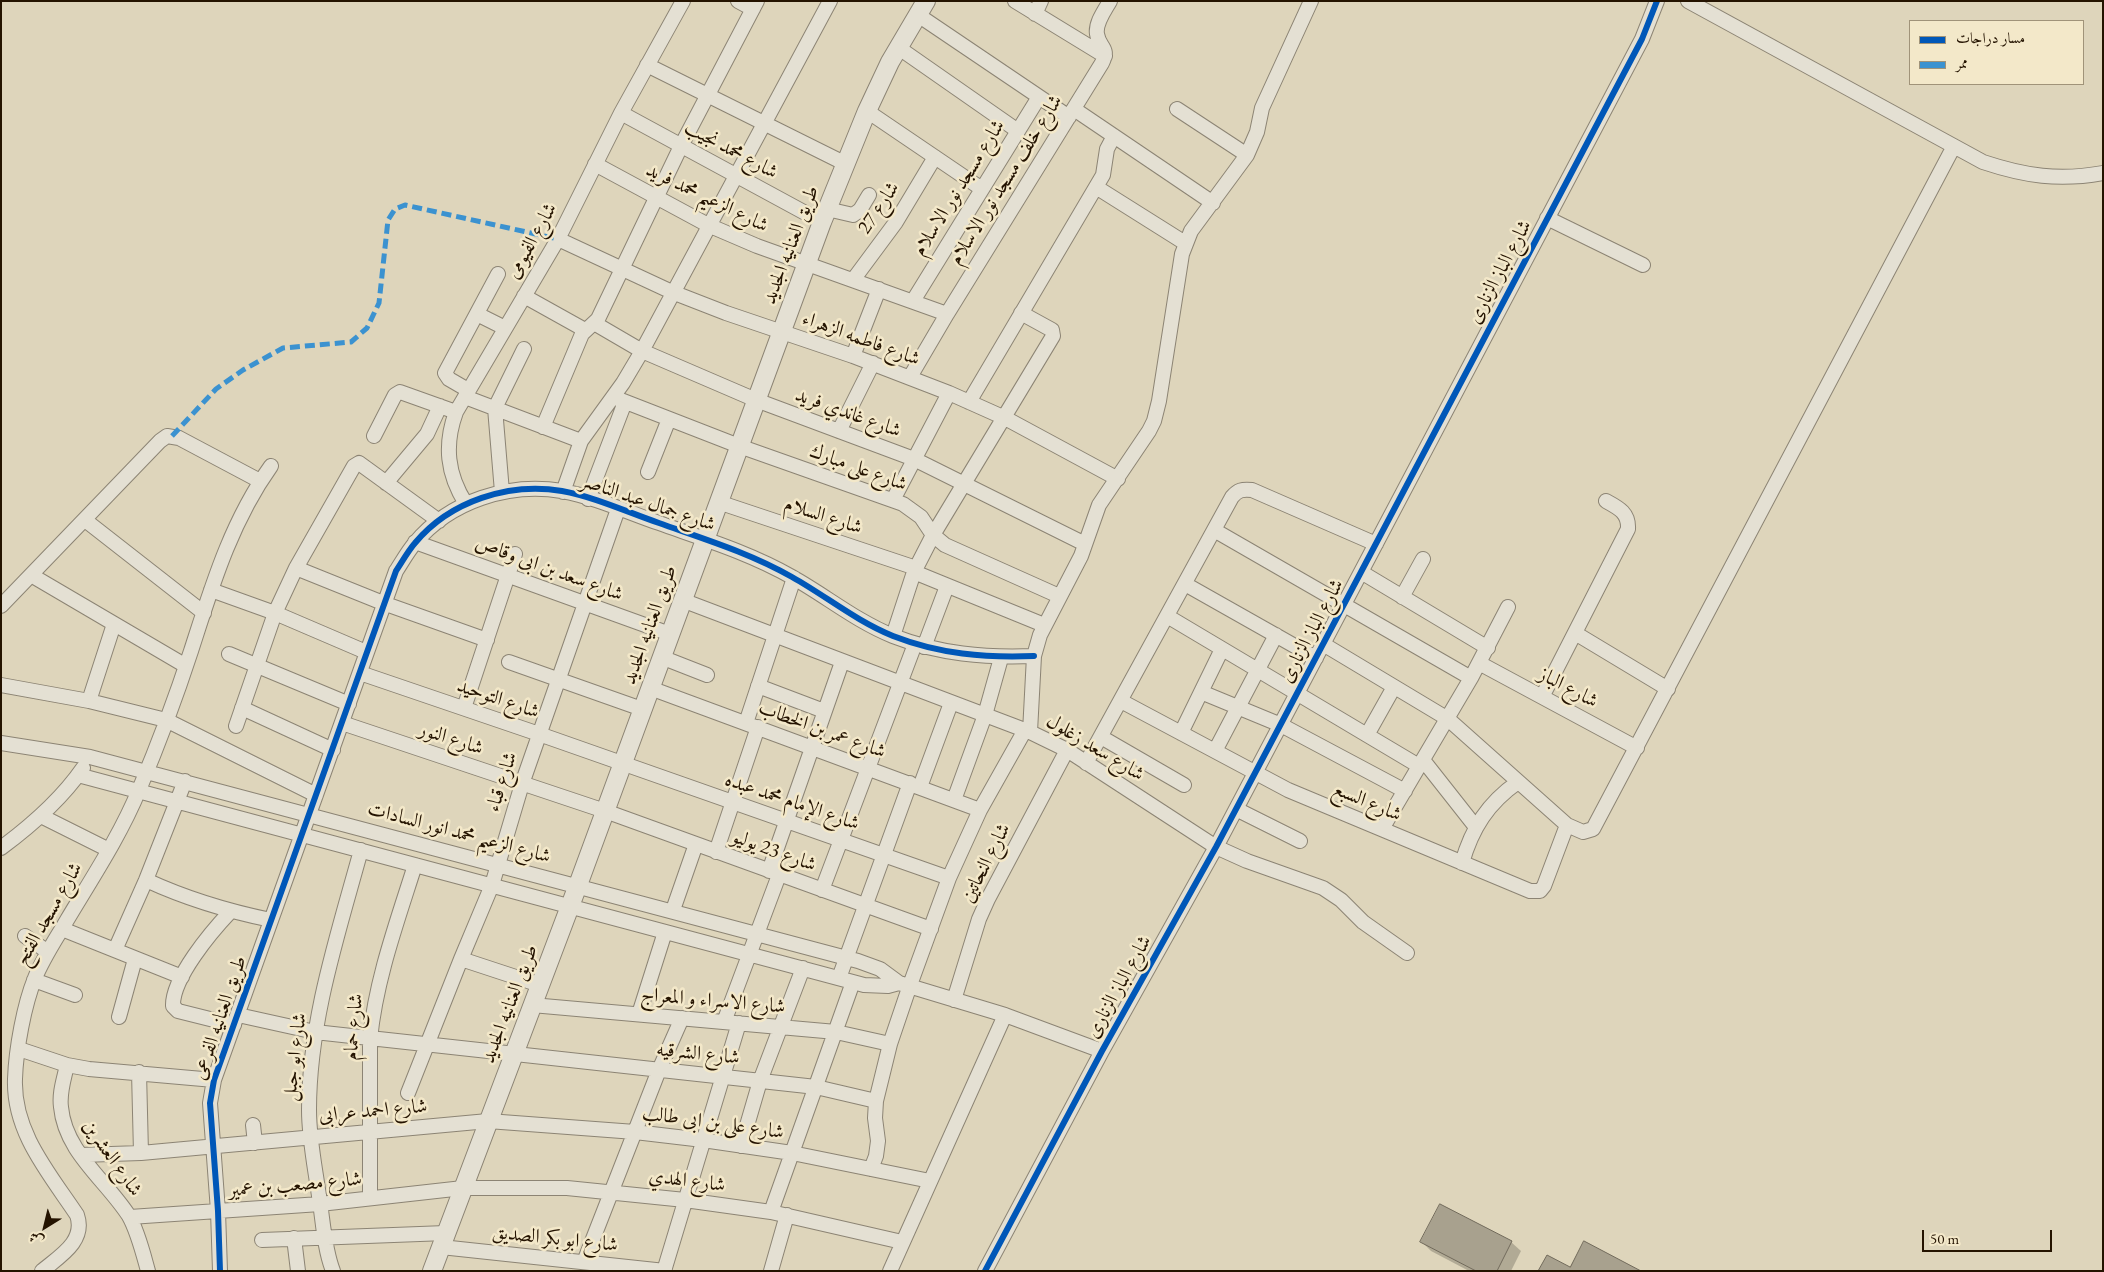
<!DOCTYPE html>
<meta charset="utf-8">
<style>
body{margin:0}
#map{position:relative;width:2104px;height:1272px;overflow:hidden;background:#ded5bb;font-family:"EB Garamond",Amiri,serif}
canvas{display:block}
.frame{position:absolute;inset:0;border:2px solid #241300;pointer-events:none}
.legend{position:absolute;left:1909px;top:20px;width:175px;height:65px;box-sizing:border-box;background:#f3e8c9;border:1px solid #a09379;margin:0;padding:6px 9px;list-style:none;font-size:15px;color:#241300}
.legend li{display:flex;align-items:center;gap:10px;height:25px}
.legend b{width:25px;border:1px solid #a09379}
.north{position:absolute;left:20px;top:1202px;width:50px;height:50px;-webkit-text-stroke:4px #f3e8c9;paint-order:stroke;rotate:216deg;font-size:14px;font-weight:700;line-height:20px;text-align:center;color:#241300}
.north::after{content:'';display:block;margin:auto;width:18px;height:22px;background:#241300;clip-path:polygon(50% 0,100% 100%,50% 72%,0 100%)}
.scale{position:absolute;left:1922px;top:1230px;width:130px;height:22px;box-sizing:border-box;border:2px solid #241300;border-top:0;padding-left:6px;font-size:15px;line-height:18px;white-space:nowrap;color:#241300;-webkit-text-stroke:4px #f3e8c9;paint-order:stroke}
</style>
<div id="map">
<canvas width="2104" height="1272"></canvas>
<div class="frame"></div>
<ul class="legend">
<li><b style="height:6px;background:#0057b8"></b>مسار دراجات</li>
<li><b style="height:6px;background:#3b92d0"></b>ممر</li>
</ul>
<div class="north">ش</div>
<div class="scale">50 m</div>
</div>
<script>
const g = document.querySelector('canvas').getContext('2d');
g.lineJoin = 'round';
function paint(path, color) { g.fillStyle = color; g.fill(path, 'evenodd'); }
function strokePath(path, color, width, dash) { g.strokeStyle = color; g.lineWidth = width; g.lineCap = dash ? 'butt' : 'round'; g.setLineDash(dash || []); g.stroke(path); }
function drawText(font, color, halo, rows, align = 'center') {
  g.font = font + ' "EB Garamond",Amiri,serif'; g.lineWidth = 5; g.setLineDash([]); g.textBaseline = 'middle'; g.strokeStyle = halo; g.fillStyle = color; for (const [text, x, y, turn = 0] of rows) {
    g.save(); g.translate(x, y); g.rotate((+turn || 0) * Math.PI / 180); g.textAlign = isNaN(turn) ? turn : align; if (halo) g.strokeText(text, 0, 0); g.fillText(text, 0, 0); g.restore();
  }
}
paint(new Path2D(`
 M1422 1242H1511L1521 1251 1511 1271H1469L1431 1251Z`), '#0003');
const building = new Path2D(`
 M1440 1204 1512 1241 1497 1271H1476L1420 1242Z
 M1584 1241 1641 1271H1538L1547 1255 1570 1267Z`);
paint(building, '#a8a18e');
strokePath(building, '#716a5b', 1);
const minor = new Path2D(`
 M738 1 753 9
 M1015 1 1105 56
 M1688 1 1983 162C2025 176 2059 181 2103 173
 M1035 14 1041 1
 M918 15 1069 117
 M899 48 1018 131
 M647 65 846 164
 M1074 109 1213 203
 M1177 109 1247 155
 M867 111 982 189
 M621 113 822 222
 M595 164 708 225 757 246 947 314
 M1096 187 1185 243
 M827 209 853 215 860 210 869 195
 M1547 218 1643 265
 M558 239 672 292 726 313 853 356 949 393 1005 418 1118 479
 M853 280 896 222 935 157
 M524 296 585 330
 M913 301 1039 97
 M477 314 505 328
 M594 323 642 351 756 400 914 459 1085 544
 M853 356 879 289
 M910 377 947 314 1102 63C1110 47 1099 48 1097 34 1095 23 1105 10 1110 1
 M468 390 449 379 445 373 498 274
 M465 397 581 441
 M613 397 739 446 903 504 921 517 933 535 945 545 1059 596
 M969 402 1103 175 1107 149 1114 136
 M543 427 582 334 598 319 681 146 757 1
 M839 431 873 363
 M374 436 395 395 400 392 456 412
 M648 472 669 419
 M386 483 427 434 440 406
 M502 492 495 408 524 349
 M563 492 581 441 623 383 642 351 830 1
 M588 499 625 402
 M893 500 949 393
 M718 502 916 568
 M466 504C447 474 444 445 456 412L558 239 621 113 683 1
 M85 520 204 613
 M1214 530 1471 678
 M415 542 670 634
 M296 568 383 603 487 640
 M914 572 1044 625
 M1361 572 1488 648
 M31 575 186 666
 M1185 584 1316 658
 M211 590 275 613 366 652
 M1402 597 1423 559
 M682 600 1030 732 1067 750 1216 847 1247 861 1323 888 1341 900 1363 922 1407 953
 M1 606 160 441 167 436 179 438 260 481
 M1167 616 1419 766
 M1575 633 1668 689
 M893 636 914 572 933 535 1053 336 1052 330 1021 313
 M1323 644 1448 719 1567 825 1583 832 1593 829 1954 146
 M924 647 947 586
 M229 654 349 704
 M661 657 707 675
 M509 662 642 709
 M1479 663 1637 748
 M360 673 539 734 949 878
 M1 685 89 701 166 720 316 795
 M758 686 824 711
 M650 688 980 810
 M1201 692 1281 725 1405 791
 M1542 697 1628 529C1629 513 1619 508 1606 501
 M89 701 114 624
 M1121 701 1288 790 1530 891H1540L1544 886 1567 825
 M242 708 333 750
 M464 708 515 554
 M342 723 605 811 931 929
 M746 723 794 578
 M236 726 275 613 296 568 354 466 359 463 439 521
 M1030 732 1034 656 1040 635 1081 556 1099 505 1149 431 1154 421 1159 401 1182 254 1191 231 1247 155 1257 132 1262 108 1311 1
 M1181 733 1222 649
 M1367 735 1394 687
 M1101 737 1184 785
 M1 743 90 757 858 961 880 969 899 983 1005 1015 1102 1051
 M1215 751 1276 635
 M1423 760 1475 826
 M1086 763 1232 497C1238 490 1242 489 1252 490L1376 544
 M78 775 864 985 888 986 899 983
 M920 787 951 703
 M954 800 985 715 1001 658
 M1236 809 1300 841
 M41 816 109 850
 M1382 829 1471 678 1508 607
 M1 848C32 825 61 800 83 768
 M716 852 758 727
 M1462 863C1472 828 1488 803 1518 782
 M769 871 842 662
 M146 880C187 899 227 911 271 920
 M822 890 915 644
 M673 910 696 844
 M230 912C212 931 172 978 173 1006L178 1011 234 1025
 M62 929 182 977
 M25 936 48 952
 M115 950 146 880 185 781
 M461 959 540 985
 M839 978 910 783
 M34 980 75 995
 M954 1000 979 919 988 899 1067 750
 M532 1005 836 1032 890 1044
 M639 1014 665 932
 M238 1015 315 1032 816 1087 876 1101
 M119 1017 135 959
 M724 1022 779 875
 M19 1049 67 1065 89 1069 214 1080
 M67 1065C64 1079 59 1093 61 1107 65 1152 106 1180 129 1216 138 1232 143 1253 148 1271
 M139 1072 141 1153
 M408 1093 461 959 492 885 522 784 618 509
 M253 1125 255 1143
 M741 1146 760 1081 803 968
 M81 1155 141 1153 488 1121 635 1132 703 1140 792 1153 930 1181
 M871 1169 876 1156 878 1141 875 1118 876 1101 890 1044 910 985 949 878 980 810 1025 730
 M370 1198V1039C376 979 397 922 415 865
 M771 1212 853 982
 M130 1217 320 1204 463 1188H567L685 1200 771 1212 902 1242
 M294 1238 298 1271
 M262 1240 446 1233
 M441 1247 665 1271
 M584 1262 659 1070 682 1018
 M42 1271C60 1256 86 1241 77 1215 49 1173 13 1132 15 1079 16 1049 24 1005 35 978 43 958 56 939 67 920 92 878 120 836 139 790 158 745 176 697 191 651 212 586 231 522 271 466
 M220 1271 218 1211 210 1103 214 1080 396 571C402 562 408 551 415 543 450 501 509 482 562 491 595 497 627 512 659 523 704 539 750 553 792 577 826 596 856 621 893 636 939 654 985 658 1034 656
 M333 1271C324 1248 323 1220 319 1196 315 1167 309 1139 309 1110 309 1021 338 934 361 850
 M664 1271 739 1023
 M771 1271 787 1215
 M890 1271 1005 1015
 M985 1271 1102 1051 1216 847 1642 39 1657 1`);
const tertiary = new Path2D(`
 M432 1271 578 885 822 222 867 111 890 62 926 1`);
strokePath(minor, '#8c8474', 16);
strokePath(tertiary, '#8c8474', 20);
strokePath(minor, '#e4e0d3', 14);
strokePath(tertiary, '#e4e0d3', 18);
strokePath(new Path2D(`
 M172 436 216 389 243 370 283 348 351 342 367 328 379 303 388 220 395 209 405 205 558 239`), '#3b92d0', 5, [10, 5]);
strokePath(new Path2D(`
 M220 1271 218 1211 210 1103 214 1080 396 571C402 562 408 551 415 543 450 501 509 482 562 491 595 497 627 512 659 523 704 539 750 553 792 577 826 596 856 621 893 636 939 654 985 658 1034 656
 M985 1271 1102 1051 1216 847 1642 39 1657 1`), '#0057b8', 6);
drawText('20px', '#241300', '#f3e8c9', [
 ["شارع محمد نجيب",731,150,28],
 ["شارع خلف مسجد نور الاسلام",1006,180,-58],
 ["شارع مسجد نور الاسلام",959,188,-58],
 ["شارع الزعيم محمد فريد",707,198,26],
 ["شارع 27",879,208,-56],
 ["شارع الفيومى",532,241,-61],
 ["طريق العنانيه الجديد",791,245,-69],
 ["شارع الباز الزنارى",1500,272,-62],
 ["شارع فاطمه الزهراء",861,339,20],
 ["شارع غاندي فريد",848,413,20],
 ["شارع على مبارك",858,468,20],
 ["شارع جمال عبد الناصر",648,503,19],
 ["شارع السلام",823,516,18],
 ["شارع سعد بن ابى وقاص",549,569,20],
 ["طريق العنانيه الجديد",650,625,-70],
 ["شارع الباز الزنارى",1312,631,-62],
 ["شارع الباز",1568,688,28],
 ["شارع التوحيد",498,699,19],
 ["شارع عمر بن الخطاب",822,730,20],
 ["شارع النور",451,739,18],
 ["شارع سعد زغلول",1095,748,31],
 ["شارع قباء",502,782,-72],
 ["شارع الإمام محمد عبده",792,802,19],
 ["شارع السبع",1367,802,23],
 ["شارع الزعيم محمد انور السادات",459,833,15],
 ["شارع 23 يوليو",774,851,20],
 ["شارع النحاتين",986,863,-63],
 ["شارع مسجد الفتح",49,914,-60],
 ["شارع الباز الزنارى",1119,987,-61],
 ["شارع الاسراء و المعراج",713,1001,5],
 ["طريق العنانيه الجديد",510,1004,-69],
 ["طريق العنانيه الفرعى",220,1018,-71],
 ["شارع حمام",354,1027,-85],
 ["شارع الشرقيه",698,1054,6],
 ["شارع ابو جبل",295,1057,-83],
 ["شارع احمد عرابى",373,1111,-5],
 ["شارع على بن ابى طالب",713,1123,8],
 ["شارع العشرين",112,1158,55],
 ["شارع الهدي",687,1181,7],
 ["شارع مصعب بن عمير",295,1185,-5],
 ["شارع ابو بكر الصديق",555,1239,6]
]);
</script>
